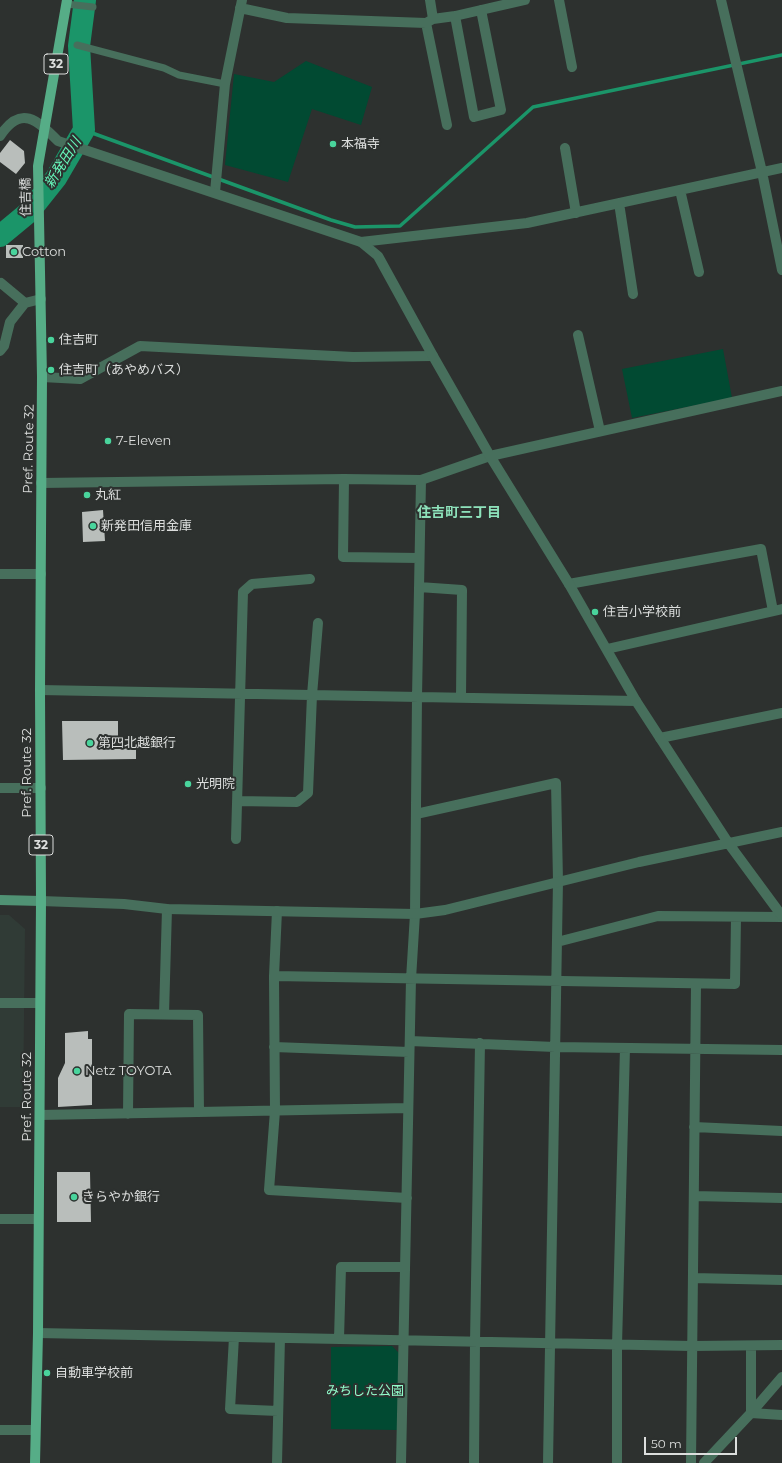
<!DOCTYPE html>
<meta charset="utf-8">
<style>
body{margin:0}
#map{position:relative;width:782px;height:1463px;overflow:hidden;background:#2d312f;font-family:Montserrat,sans-serif}
canvas{display:block}
.scale{position:absolute;left:644px;top:1437px;width:93px;height:18px;box-sizing:border-box;border:2px solid #dcdedd;border-top:0;padding-left:5px;font-size:12px;line-height:14px;white-space:nowrap;color:#dcdedd;-webkit-text-stroke:3px #2d312f;paint-order:stroke}
</style>
<div id="map">
<canvas width="782" height="1463"></canvas>
<div class="scale">50 m</div>
</div>
<script>
const g = document.querySelector('canvas').getContext('2d');
g.lineJoin = 'round';
function paint(path, color) { g.fillStyle = color; g.fill(path, 'evenodd'); }
function strokePath(path, color, width, dash) { g.strokeStyle = color; g.lineWidth = width; g.lineCap = dash ? 'butt' : 'round'; g.setLineDash(dash || []); g.stroke(path); }
function drawText(font, color, halo, rows, align = 'center') {
  g.font = font + ' Montserrat,"Noto Sans JP",sans-serif'; g.lineWidth = 4; g.setLineDash([]); g.textBaseline = 'middle'; g.strokeStyle = halo; g.fillStyle = color; for (const [text, x, y, turn = 0] of rows) {
    g.save(); g.translate(x, y); g.rotate((+turn || 0) * Math.PI / 180); g.textAlign = isNaN(turn) ? turn : align; if (halo) g.strokeText(text, 0, 0); g.fillText(text, 0, 0); g.restore();
  }
}
paint(new Path2D(`
 M0 915H9L25 929 23 1107H0Z`), '#303b36');
paint(new Path2D(`
 M306 61 372 87 361 125 312 109 288 182 225 165 234 74 274 82Z
 M723 349 732 398 632 418 622 369Z
 M392 1346 399 1353 398 1430 331 1429V1347Z`), '#014a32');
strokePath(new Path2D(`
 M84 130 331 220 355 227 400 226 533 107 782 55`), '#1b9569', 3.5);
strokePath(new Path2D(`
 M0 236 29 212 56 178 84 130 79 46 85 0`), '#1b9569', 22);
paint(new Path2D(`
 M10 140 24 151 25 163 16 174 0 162V153Z
 M6 245H23V258H6Z
 M103 510 105 541 83 542 82 512Z
 M62 721H118V748H127V738H136V759L63 760Z
 M88 1031V1039H92V1105L58 1107V1078L65 1063V1033Z
 M57 1172H90L91 1222H57Z`), '#b9bebb');
strokePath(new Path2D(`
 M66 4 93 7
 M77 45 164 68 179 75 225 84`), '#476f5c', 7);
strokePath(new Path2D(`
 M430 0 433 19
 M559 0 572 67
 M721 0 762 172 782 270
 M240 8 287 18 426 23 433 19 455 16 525 0
 M455 16 474 117 501 110 481 10
 M426 23 447 125
 M565 148 576 213
 M680 190 699 272
 M215 192 225 84 242 0
 M619 203 633 294
 M361 242 527 223 782 168
 M0 284 1 283 25 303
 M578 335 600 431
 M0 351 4 346 10 322 25 303 41 299
 M42 377 80 379 140 346 353 357 433 356
 M344 479 343 557 419 558
 M41 483 344 479 421 480 490 456
 M0 574H41
 M569 584 761 549 773 611
 M419 587 462 590 461 698
 M607 649 782 609
 M40 690 636 701
 M660 738 782 713
 M0 788H41
 M237 801 297 802 308 793 312 695 318 623
 M416 814 556 783 558 881 548 1463
 M236 839 243 592 252 584 310 579
 M277 911 274 976 275 1111 269 1190 407 1198
 M557 942 658 916 782 917
 M274 976 735 984 736 917
 M0 1003H40
 M164 1014 167 909
 M410 1041 555 1047 782 1050
 M274 1047 409 1052
 M128 1114 129 1014 198 1015 199 1112
 M40 1115 408 1108
 M694 1127 782 1131
 M694 1196 782 1198
 M0 1219H38
 M693 1278 782 1280
 M38 1333 692 1346 782 1345
 M234 1337 230 1409 278 1411
 M339 1339 341 1267H405
 M751 1346V1413L782 1415
 M0 1430H35
 M277 1463 280 1338
 M401 1463 411 979 415 914 417 697 421 480
 M474 1463 475 1342 480 1043
 M617 1463V1345L625 1048
 M691 1463 696 984
 M704 1463 751 1413 782 1377`), '#476f5c', 10);
strokePath(new Path2D(`
 M0 136C21 104 37 120 58 141L361 242 378 256 433 356 490 456 569 584 636 701 729 844 782 916
 M490 456 782 391
 M41 901 124 904 167 909 415 914 445 910 639 862 782 832`), '#476f5c', 10);
strokePath(new Path2D(`
 M0 900 41 901`), '#509274', 10);
strokePath(new Path2D(`
 M35 1463 38 1333 41 901 40 690 42 377 38 166 67 0`), '#56ad87', 10);
for (const [x, y, r, color] of [
 [333,144,4,"#49d49c"],
 [14,252,4,"#49d49c"],
 [51,340,4,"#49d49c"],
 [51,370,4,"#49d49c"],
 [108,441,4,"#49d49c"],
 [87,495,4,"#49d49c"],
 [93,526,4,"#49d49c"],
 [595,612,4,"#49d49c"],
 [90,743,4,"#49d49c"],
 [188,784,4,"#49d49c"],
 [77,1071,4,"#49d49c"],
 [74,1197,4,"#49d49c"],
 [47,1373,4,"#49d49c"]
]) { const dot = new Path2D(); dot.arc(x, y, r, 0, 2 * Math.PI); g.fillStyle = color; g.fill(dot); strokePath(dot, '#2d312f', 1.5); }
for (const [x, y, w] of [
 [56,64,24],
 [41,845,24]
]) { const box = new Path2D(); box.roundRect(x - w / 2, y - 10, w, 20, 3); g.fillStyle = '#2d312f'; g.fill(box); strokePath(box, '#dcdedd', 1); }
drawText('bold 12px', '#dcdedd', null, [
 ["32",56,64],
 ["32",41,845]
]);
drawText('13px', '#dcdedd', '#2d312f', [
 ["本福寺",341,144],
 ["Cotton",22,252],
 ["住吉町",59,340],
 ["住吉町（あやめバス）",59,370],
 ["7-Eleven",116,441],
 ["丸紅",95,495],
 ["新発田信用金庫",101,526],
 ["住吉小学校前",603,612],
 ["第四北越銀行",98,743],
 ["光明院",196,784],
 ["Netz TOYOTA",85,1071],
 ["きらやか銀行",82,1197],
 ["自動車学校前",55,1373]
], 'left');
drawText('13px', '#dcdedd', '#2d312f', [
 ["住吉橋",26,197,-91],
 ["Pref. Route 32",29,449,-89],
 ["Pref. Route 32",27,773,-90],
 ["Pref. Route 32",27,1097,-90]
]);
drawText('13px', '#92fdcc', '#2d312f', [
 ["みちした公園",365,1391]
]);
drawText('italic 14px', '#66f6ba', '#2d312f', [
 ["新発田川",63,163,-58]
]);
drawText('bold 14px', '#8ee2bb', '#2d312f', [
 ["住吉町三丁目",459,513]
]);
</script>
